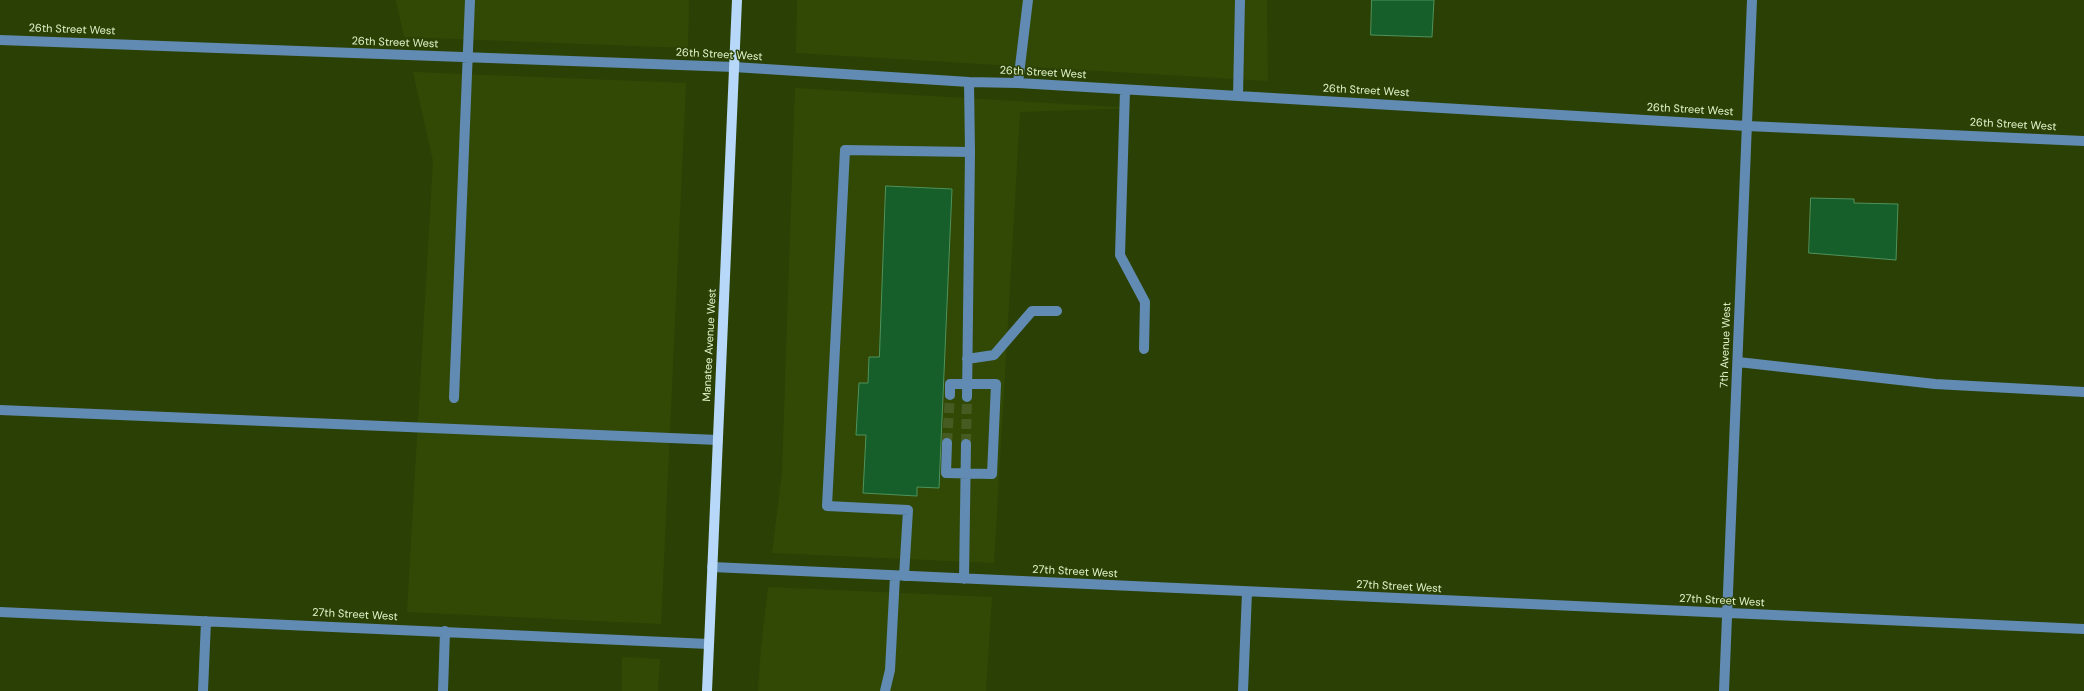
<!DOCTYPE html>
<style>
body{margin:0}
canvas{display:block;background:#2b4004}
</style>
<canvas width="2084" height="691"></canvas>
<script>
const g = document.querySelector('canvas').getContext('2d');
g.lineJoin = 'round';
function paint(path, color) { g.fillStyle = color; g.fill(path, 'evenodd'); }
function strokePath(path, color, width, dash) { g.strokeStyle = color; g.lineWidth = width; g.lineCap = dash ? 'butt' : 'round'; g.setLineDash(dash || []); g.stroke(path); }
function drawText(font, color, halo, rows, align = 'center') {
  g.font = font + ' "DM Sans",sans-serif'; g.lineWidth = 3; g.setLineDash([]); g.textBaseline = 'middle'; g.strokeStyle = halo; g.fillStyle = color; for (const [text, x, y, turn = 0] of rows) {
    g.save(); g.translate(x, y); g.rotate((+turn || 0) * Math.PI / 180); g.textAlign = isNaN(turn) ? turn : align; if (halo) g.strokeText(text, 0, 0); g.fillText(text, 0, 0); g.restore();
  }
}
paint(new Path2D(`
 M396 0H689L688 48 404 37Z
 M797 0H1267L1268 81 796 53Z
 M413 72 686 83 661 624 407 612 433 161Z
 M795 88 1134 108 1020 112 994 563 772 553 782 472Z
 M768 587 992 597 986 691H758L761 648Z
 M622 657 660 659 658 691H622Z`), '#314905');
const building = new Path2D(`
 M1372 0H1434L1432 37 1371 35Z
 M886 186 952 189 939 488 917 487V496L863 493 866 435H856L859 383H868L869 357H879Z
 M1811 198 1854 199V203L1898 204 1896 260 1809 253Z`);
paint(building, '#165e2a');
strokePath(building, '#4f925b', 1);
strokePath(new Path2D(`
 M947 443 950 395
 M966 444 967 397`), '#465b22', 10, [10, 5]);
strokePath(new Path2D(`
 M0 40 734 67 969 82 1018 83 1747 126 2084 141
 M1018 83 1028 0
 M1125 90 1120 255 1145 302 1144 349
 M1238 96 1240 0
 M967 359 994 355 1032 311H1057
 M1738 362 1935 384 2084 392
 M967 397 970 152
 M454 398 470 0
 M0 410 718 440
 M947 443 946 473 992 474 996 384H950V395
 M712 567 2084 629
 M904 576 908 510 827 506 845 150 970 152 969 82
 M964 579 966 444
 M0 612 709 644
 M203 691 206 621
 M443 691 445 631
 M885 691 890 670 895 576
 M1243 691 1247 592
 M1724 691 1752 0`), '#618bb3', 10);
strokePath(new Path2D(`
 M707 691 737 0`), '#b7d8f9', 10);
drawText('11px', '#e1f4cd', '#2b4004', [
 ["26th Street West",72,30,2],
 ["26th Street West",395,43,2],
 ["26th Street West",719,55,3],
 ["26th Street West",1043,73,3],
 ["26th Street West",1366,91,3],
 ["26th Street West",1690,110,3],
 ["26th Street West",2013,125,3],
 ["Manatee Avenue West",710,345,-87],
 ["7th Avenue West",1726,345,-88],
 ["27th Street West",1075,572,3],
 ["27th Street West",1399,587,3],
 ["27th Street West",1722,601,3],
 ["27th Street West",355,615,3]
]);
</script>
